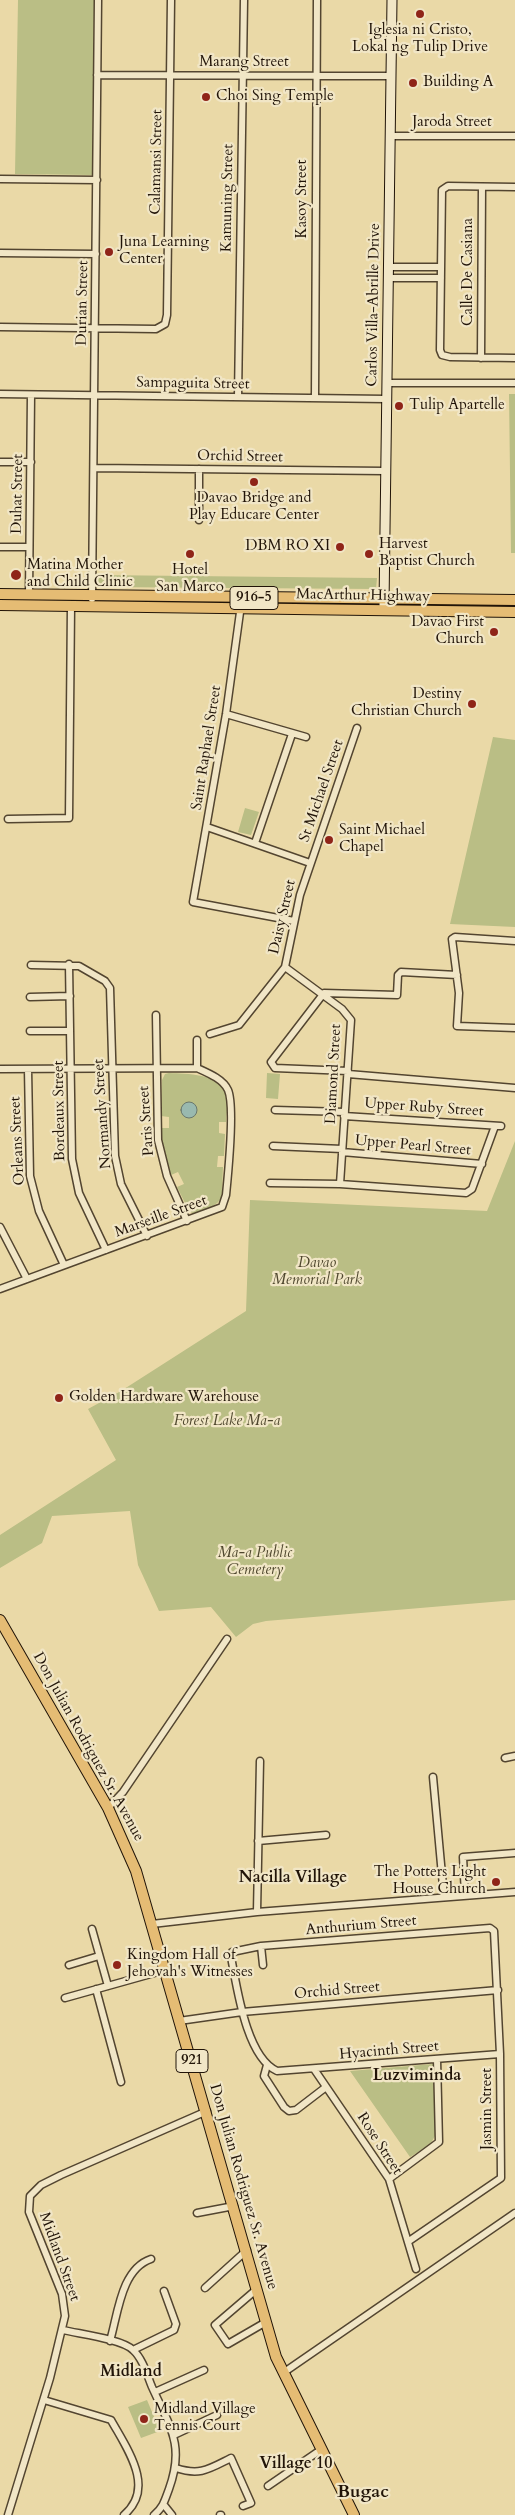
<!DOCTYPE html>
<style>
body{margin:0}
canvas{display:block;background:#ead9a7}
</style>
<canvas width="515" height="2515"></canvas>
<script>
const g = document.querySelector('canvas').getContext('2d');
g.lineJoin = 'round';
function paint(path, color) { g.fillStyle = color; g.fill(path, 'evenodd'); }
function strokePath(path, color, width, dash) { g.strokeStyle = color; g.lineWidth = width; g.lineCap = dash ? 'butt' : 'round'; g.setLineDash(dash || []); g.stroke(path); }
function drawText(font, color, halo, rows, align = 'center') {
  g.font = font + ' Cardo,serif'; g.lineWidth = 4.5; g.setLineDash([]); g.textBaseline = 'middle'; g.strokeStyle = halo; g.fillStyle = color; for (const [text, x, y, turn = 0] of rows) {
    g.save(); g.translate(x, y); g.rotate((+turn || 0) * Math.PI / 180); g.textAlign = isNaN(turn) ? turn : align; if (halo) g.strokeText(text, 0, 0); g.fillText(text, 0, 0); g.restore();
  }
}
paint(new Path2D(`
 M18 0H94L92 175 15 174Z
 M509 394H515V553H511Z
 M97 575 377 578 376 589 97 587Z
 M493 737 515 740V927L450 924Z
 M245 808 259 812 251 835 238 832Z
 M169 1073C186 1074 220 1073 227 1094 229 1102 226 1114 226 1122H219V1133L225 1134 224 1156H218L217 1167H223C221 1202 228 1201 194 1214L189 1211 177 1187 184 1184 178 1172 171 1175C164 1161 162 1144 161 1128H169V1117L161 1116 162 1080 165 1074Z
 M267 1073 280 1074 278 1099 266 1098Z
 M515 1141V1600L266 1621 253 1624 236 1637 211 1607 159 1611 138 1565 130 1511 52 1516 42 1543 0 1568V1535L116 1460 88 1409 121 1391 246 1311 250 1200 487 1211Z
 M433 2064 436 2134 430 2145 410 2157 350 2071Z
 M147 2400 160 2431 141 2438 128 2407Z`), '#babe85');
const water = new Path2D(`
 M181 1110a8 8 0 1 1 16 0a8 8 0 1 1-16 0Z`);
paint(water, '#99b9af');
strokePath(water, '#69776c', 1);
const minor = new Path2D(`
 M97 75 391 76
 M390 136H515
 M0 179 97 180
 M515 187 448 186 442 190 440 350 442 355 450 357 515 358
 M0 253 96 254
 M388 267H441
 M388 278H441
 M0 327 156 329 165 324 167 315 171 0
 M481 358 482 187
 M387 383H515
 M0 394 386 399
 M238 397 244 0
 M315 398 317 0
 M0 462H31
 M94 468 385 471
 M199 469V520
 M0 547H29
 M29 594 31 395
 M92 599 98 0
 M241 605 226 714 193 902 294 921
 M226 714 306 737
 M8 819 69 818 71 606
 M207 827 310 863
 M255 843 292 734
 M515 941 455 937 452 939 459 993 457 1026 515 1028
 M69 964 72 1159 79 1193 106 1250
 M31 965 79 966 105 981 110 988 115 1156 121 1184 147 1236
 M285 967 342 1009 351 1020 340 1184
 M30 997 70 996
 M156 1015 158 1140 167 1176 187 1221
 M30 1031H70
 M210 1034 239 1025 285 967 300 895 357 728
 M197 1040V1068
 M0 1069 197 1068C208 1073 223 1079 228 1090 235 1106 228 1175 226 1195L222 1207 0 1289
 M28 1069 30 1176 39 1211 64 1265
 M348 1071 275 1068 271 1062 324 993 397 995 398 975 401 972 457 975
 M348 1074 515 1088
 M275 1110 345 1112
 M344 1116 501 1126
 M273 1146 342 1149
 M342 1152 482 1164
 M270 1183 340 1184 466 1193 472 1189 495 1126
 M0 1227 27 1279
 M505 1758 515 1756
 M433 1777 444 1897
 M108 1808 123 1792 227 1639
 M258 1841 326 1835
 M465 1895 463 1857 515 1853
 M257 1912 260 1761
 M152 1924 257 1912 515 1892
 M92 1929 108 1986
 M261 1946 263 1965
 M69 1965 99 1956
 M96 1989 121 2082
 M65 1998 165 1970
 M179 2021 242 2012 498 1990
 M267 2065 264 2076 284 2107 289 2111 296 2110 326 2087
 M314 2069 389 2179 416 2269
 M389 2179 439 2142 437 2059
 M197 2213 234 2206
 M409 2241 501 2178 500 2054 494 1931 490 1928 261 1946 232 1952 231 1957C237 1987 246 2057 277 2071L500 2054
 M205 2288 247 2250
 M257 2289 215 2325 228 2344 266 2322
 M63 2330C79 2334 122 2339 133 2350 143 2359 147 2375 152 2387 170 2427 185 2445 169 2489 165 2500 163 2508 154 2515
 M110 2341C118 2314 121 2269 151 2259
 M133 2350 174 2330 176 2324 164 2291
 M283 2373 515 2213
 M155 2392 204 2370
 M44 2400 111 2420C127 2449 156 2488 124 2515
 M174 2435 217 2415
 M176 2468C200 2476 209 2469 231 2458L251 2503 243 2506
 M268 2486 322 2449
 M164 2505 172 2515
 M8 2515 50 2378 65 2316 62 2294 29 2212 30 2196 41 2185 61 2175 207 2111
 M220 2515H221`);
const secondary = new Path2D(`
 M384 605 392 0`);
const primary = new Path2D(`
 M0 594 515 600
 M0 605 515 612
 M0 1620 108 1808 136 1871 276 2357 354 2515`);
strokePath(minor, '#534530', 9);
strokePath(secondary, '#211408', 11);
strokePath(primary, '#211408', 12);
strokePath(minor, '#f1e6c6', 6);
strokePath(secondary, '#f1e6c6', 9);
strokePath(primary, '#e5bc74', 10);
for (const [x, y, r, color] of [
 [420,14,5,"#8f2418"],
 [413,83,5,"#8f2418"],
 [206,97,5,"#8f2418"],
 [109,252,5,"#8f2418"],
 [399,406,5,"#8f2418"],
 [254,482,5,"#8f2418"],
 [340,547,5,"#8f2418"],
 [190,554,5,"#8f2418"],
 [369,554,5,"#8f2418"],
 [16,575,6,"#8f2418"],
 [494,632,5,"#8f2418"],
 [472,704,5,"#8f2418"],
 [329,840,5,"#8f2418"],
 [59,1398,5,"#8f2418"],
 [496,1882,5,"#8f2418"],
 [117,1965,5,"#8f2418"],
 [144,2419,5,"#8f2418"]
]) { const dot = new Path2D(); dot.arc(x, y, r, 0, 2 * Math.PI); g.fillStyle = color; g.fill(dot); strokePath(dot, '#f1e6c6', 2); }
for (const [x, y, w] of [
 [254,598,48],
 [192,2061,32]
]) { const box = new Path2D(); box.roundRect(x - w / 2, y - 11.5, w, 23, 4); g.fillStyle = '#f1e6c6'; g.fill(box); strokePath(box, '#211408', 1); }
drawText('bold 14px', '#211408', null, [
 ["916-5",254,598],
 ["921",192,2061]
]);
drawText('15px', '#211408', '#f1e6c6', [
 ["Iglesia ni Cristo,",420,31,"center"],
 ["Lokal ng Tulip Drive",420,48,"center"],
 ["Building A",423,83],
 ["Choi Sing Temple",216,97],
 ["Juna Learning",119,243],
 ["Center",119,260],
 ["Tulip Apartelle",409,406],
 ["Davao Bridge and",254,499,"center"],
 ["Play Educare Center",254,516,"center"],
 ["Harvest",379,545],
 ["Baptist Church",379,562],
 ["DBM RO XI",330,547,"right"],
 ["Matina Mother",27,566],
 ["and Child Clinic",27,583],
 ["Hotel",190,571,"center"],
 ["San Marco",190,588,"center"],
 ["Davao First",484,623,"right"],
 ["Church",484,640,"right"],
 ["Destiny",462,695,"right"],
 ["Christian Church",462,712,"right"],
 ["Saint Michael",339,831],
 ["Chapel",339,848],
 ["Golden Hardware Warehouse",69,1398],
 ["The Potters Light",486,1873,"right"],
 ["House Church",486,1890,"right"],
 ["Kingdom Hall of",127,1956],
 ["Jehovah's Witnesses",127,1973],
 ["Midland Village",154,2410],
 ["Tennis Court",154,2427]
], 'left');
drawText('15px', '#211408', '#f1e6c6', [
 ["Marang Street",244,63],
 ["Jaroda Street",452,123],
 ["Calamansi Street",157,162,-89],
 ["Kamuning Street",228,198,-89],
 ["Kasoy Street",303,199,-90],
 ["Calle De Casiana",469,272,-90],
 ["Durian Street",83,303,-89],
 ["Carlos Villa-Abrille Drive",374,305,-89],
 ["Sampaguita Street",193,384,1],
 ["Orchid Street",240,457,1],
 ["Duhat Street",18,494,-89],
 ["MacArthur Highway",363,596,1],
 ["Saint Raphael Street",207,748,-81],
 ["St Michael Street",322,791,-71],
 ["Daisy Street",283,917,-77],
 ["Diamond Street",334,1074,-87],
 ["Upper Ruby Street",424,1108,4],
 ["Bordeaux Street",60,1111,-91],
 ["Normandy Street",103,1114,-94],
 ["Paris Street",147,1121,-94],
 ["Orleans Street",18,1141,-93],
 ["Upper Pearl Street",413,1146,5],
 ["Marseille Street",161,1217,-20],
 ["Don Julian Rodriguez Sr. Avenue",88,1747,61],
 ["Anthurium Street",361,1926,-5],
 ["Orchid Street",337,1991,-5],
 ["Hyacinth Street",389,2051,-5],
 ["Jasmin Street",488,2109,-90],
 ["Rose Street",379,2144,57],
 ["Don Julian Rodriguez Sr. Avenue",243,2187,74],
 ["Midland Street",59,2257,70]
]);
drawText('italic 15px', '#4f472e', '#f1e6c6', [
 ["Davao",317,1264],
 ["Memorial Park",317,1281],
 ["Forest Lake Ma-a",227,1422],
 ["Ma-a Public",255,1554],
 ["Cemetery",255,1571]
]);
drawText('bold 16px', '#211408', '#f1e6c6', [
 ["Nacilla Village",293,1878],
 ["Luzviminda",417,2076],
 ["Midland",131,2372],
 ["Village 10",296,2464]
]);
drawText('bold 18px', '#211408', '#f1e6c6', [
 ["Bugac",363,2493]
]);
</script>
